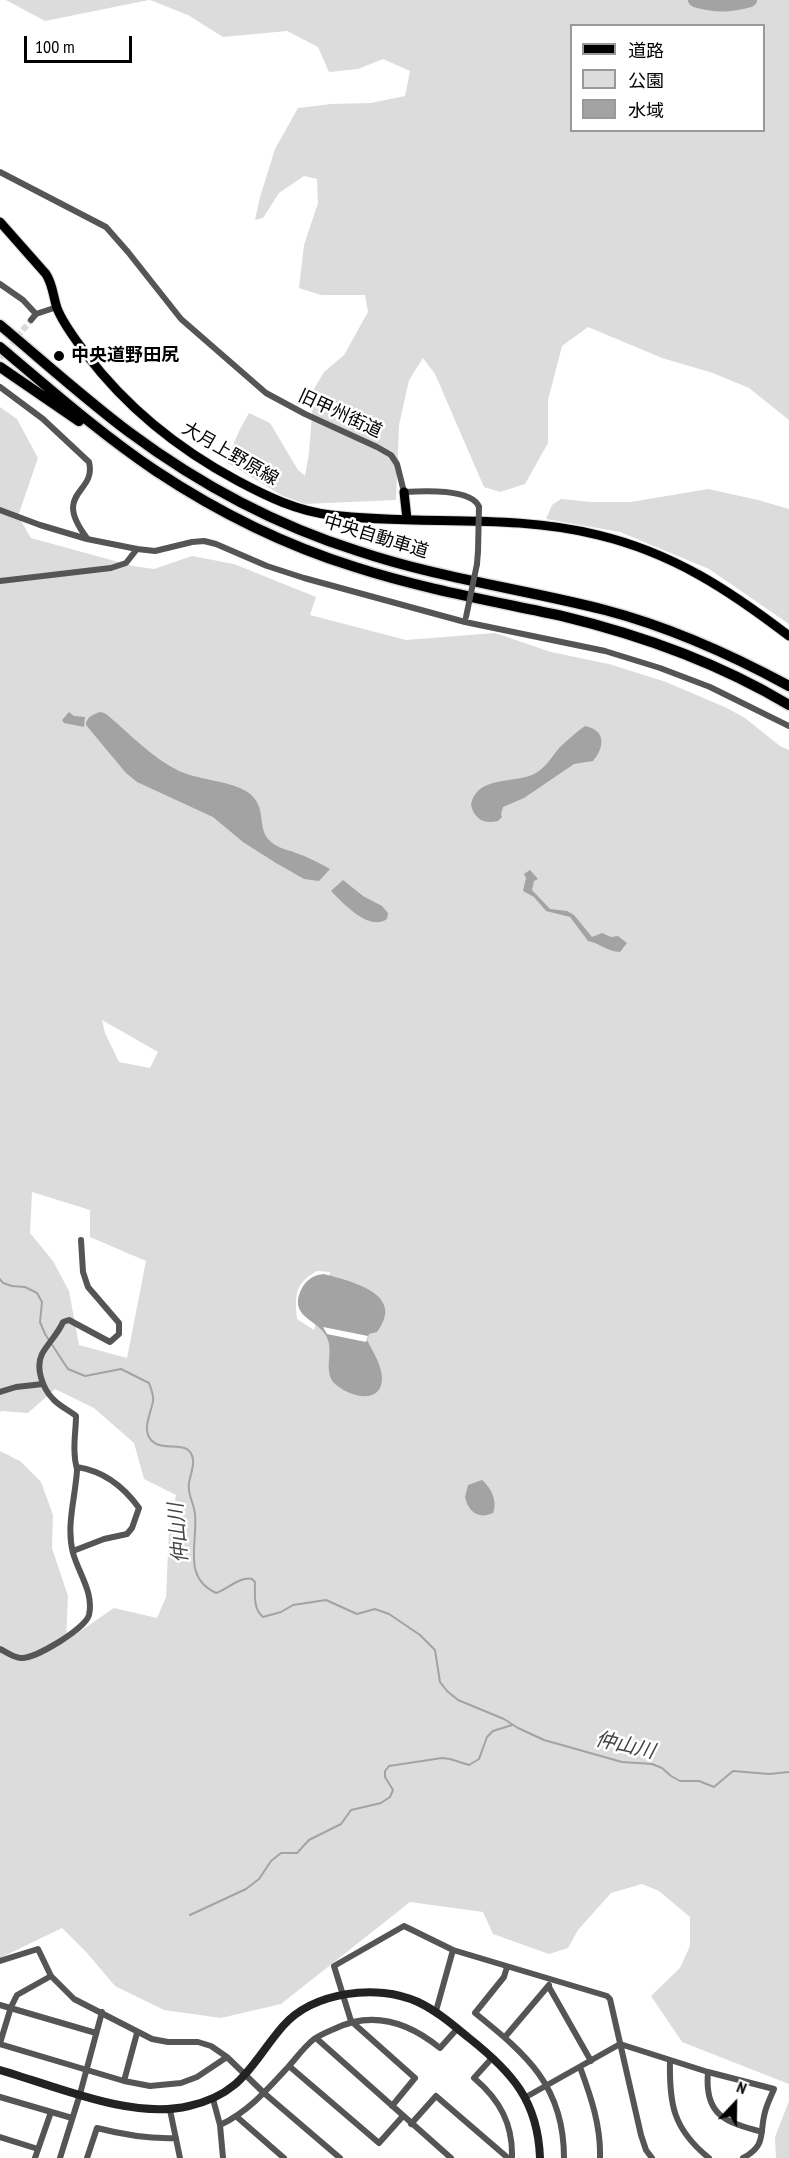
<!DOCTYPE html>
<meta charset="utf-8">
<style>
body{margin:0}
#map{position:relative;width:789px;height:2158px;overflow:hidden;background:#fff;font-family:"PT Sans Narrow","Noto Sans JP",sans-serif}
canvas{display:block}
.legend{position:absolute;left:570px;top:24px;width:195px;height:108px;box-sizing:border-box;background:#fff;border:2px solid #999;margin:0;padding:8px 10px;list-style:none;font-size:18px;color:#000}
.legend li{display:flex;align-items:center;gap:12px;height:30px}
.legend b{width:30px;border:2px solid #999}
.north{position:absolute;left:705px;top:2074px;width:60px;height:60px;-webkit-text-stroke:4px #fff;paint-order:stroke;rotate:22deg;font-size:16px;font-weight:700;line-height:24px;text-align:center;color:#000}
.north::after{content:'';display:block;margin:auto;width:21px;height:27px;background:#000;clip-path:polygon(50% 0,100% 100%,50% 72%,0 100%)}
.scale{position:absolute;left:24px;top:36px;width:108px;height:27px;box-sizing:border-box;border:3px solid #000;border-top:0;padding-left:8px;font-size:18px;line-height:21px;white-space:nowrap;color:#000;-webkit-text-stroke:4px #fff;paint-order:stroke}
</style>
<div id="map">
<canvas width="789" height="2158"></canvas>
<ul class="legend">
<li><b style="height:8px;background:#000"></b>道路</li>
<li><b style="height:16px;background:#dcdcdc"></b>公園</li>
<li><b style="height:16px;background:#a3a3a3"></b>水域</li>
</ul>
<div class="north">N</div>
<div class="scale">100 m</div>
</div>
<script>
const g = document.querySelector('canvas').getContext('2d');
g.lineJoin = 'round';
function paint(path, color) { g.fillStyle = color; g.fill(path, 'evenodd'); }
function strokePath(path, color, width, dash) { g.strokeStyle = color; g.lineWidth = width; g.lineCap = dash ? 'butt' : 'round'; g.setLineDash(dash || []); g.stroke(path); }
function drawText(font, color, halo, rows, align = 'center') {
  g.font = font + ' "PT Sans Narrow","Noto Sans JP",sans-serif'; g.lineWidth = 5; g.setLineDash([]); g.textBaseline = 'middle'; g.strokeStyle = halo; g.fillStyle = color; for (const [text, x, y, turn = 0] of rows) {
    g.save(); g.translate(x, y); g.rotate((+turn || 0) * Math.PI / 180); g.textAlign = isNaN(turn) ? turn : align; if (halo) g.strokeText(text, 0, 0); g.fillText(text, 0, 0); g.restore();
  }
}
paint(new Path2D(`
 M6 0H149L45 21Z
 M150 0H789V420L749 388 713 373 662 358 588 327 562 346 548 400V443L525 484 500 492 484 487 435 374 423 358 409 380 399 425 396 500 305 504 283 496 226 462 239 431 249 413 270 423 298 470 305 476 309 453 314 389 324 372 344 355 368 312 365 295H321L299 288 304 245 318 203 317 179 304 176 279 193 263 218 255 220 260 197 275 149 298 108 331 104 371 103 405 96 410 71 383 59 358 69 329 72 318 47 287 31 223 37 188 15ZM572 26H764V130H572Z
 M0 407 17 419 38 458 18 516 31 538 133 566 154 569 192 556 234 564 316 597 310 615 406 640 495 633 551 652 609 664 666 682 727 708 745 718 780 746 789 750V2084L682 2042 651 1996 680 1968 690 1946V1917L659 1891 642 1884 611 1893 578 1930 568 1948 549 1954 493 1934 483 1912 410 1902 281 2004 221 2018 164 2010 115 1986 87 1953 62 1928 0 1958V1451L20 1461 41 1482 53 1515 52 1548 68 1596 66 1641 114 1608 157 1618 166 1597 169 1532 176 1495 144 1479 134 1443 94 1408 55 1389 28 1413 1 1411 0 1413ZM102 1020 158 1052 150 1068 119 1062 105 1033ZM32 1192 90 1210V1237L146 1261 127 1358 79 1345 69 1291 53 1261 30 1233ZM317 1271 330 1272 314 1330 297 1319C295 1295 294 1284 317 1271Z
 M708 489 758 500 789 509V624L709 569 620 532 546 519 552 505 561 499 591 502H631Z
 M789 2101V2158H776L775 2137Z`), '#dcdcdc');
paint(new Path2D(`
 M69 712 74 716 85 717 84 727 64 723 62 720Z
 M101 712 106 714C129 733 152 758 179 771 202 781 230 780 249 793 267 807 257 825 268 839 276 848 286 849 296 853 308 857 319 863 330 869L319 881 304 879 276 863 243 842 213 817 137 782 126 773 86 725C85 718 95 713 101 712Z
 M585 726C606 730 605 747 593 761L574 764 524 798 503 807 501 814 502 817 498 821C484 825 473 818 471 804 478 775 514 784 534 774 546 768 552 756 560 747 568 740 576 732 585 726Z
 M530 870 538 879 534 881 532 890 550 909 567 911 574 915 592 937 602 933 611 937 618 936 627 943 620 952C608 952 599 943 588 941L570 917 546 911 534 897 523 891 526 878 524 874Z
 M343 880 363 896 382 906 388 913 387 919C369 932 343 903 331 891Z
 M324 1274C349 1281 407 1293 377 1332L369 1334 367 1340C373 1352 382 1365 382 1379 381 1406 348 1396 335 1384 323 1372 333 1354 328 1340 322 1319 286 1319 302 1288 307 1279 314 1275 324 1274Z
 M482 1480C491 1488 498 1501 493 1513 478 1520 468 1511 465 1497L468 1485Z`), '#a3a3a3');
paint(new Path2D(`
 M323 1327 368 1336 366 1342 327 1334Z`), '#fff');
strokePath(new Path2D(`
 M0 1279 3 1283 12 1286 25 1287 37 1293 42 1302 40 1322 45 1334 68 1369 85 1376 121 1369 149 1383C151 1389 154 1395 153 1401 151 1414 141 1430 152 1441 164 1453 191 1438 193 1460 194 1468 190 1475 189 1483 187 1494 194 1503 195 1514 198 1544 182 1577 216 1593 228 1589 240 1576 252 1579L255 1582C255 1595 253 1609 263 1617L281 1612 293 1605 326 1600 357 1614 375 1609 389 1614 420 1635 435 1650 440 1682 447 1691 458 1700 504 1719 518 1728 544 1740 622 1762 652 1764 662 1768 671 1776 680 1781H699L714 1787 733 1771 769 1774 789 1772
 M190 1915 246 1889 259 1879 271 1861 281 1853H297L309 1840 341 1824 351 1810 381 1803 390 1797 393 1790 385 1777V1771L389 1766 442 1758 450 1759 469 1765 479 1759 487 1737 493 1731 512 1725`), '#a3a3a3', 2);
strokePath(new Path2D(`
 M695 0C714 6 730 6 750 0`), '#a3a3a3', 14);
strokePath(new Path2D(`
 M0 358 31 320`), '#d9d9d9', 6, [6, 3]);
const primary = new Path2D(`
 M0 222 46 274C53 285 53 296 57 308 63 324 76 340 86 354 127 408 178 449 238 481 268 497 297 511 331 515 420 526 511 513 598 535 673 553 729 590 789 636
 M404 492 407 519`);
const highway = new Path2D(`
 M0 325C43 361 85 399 129 432 199 484 275 525 358 551 438 578 523 589 605 610 670 627 730 654 789 686
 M0 347C51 390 101 434 156 471 218 512 284 545 355 567 423 589 493 601 562 616 641 635 719 663 789 705
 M0 367 79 421`);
strokePath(primary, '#dbdbdb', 11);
strokePath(highway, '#dbdbdb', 13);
strokePath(new Path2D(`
 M0 172 106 227 128 252 181 319 266 393 305 414 377 447 391 455 397 464 404 492C421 491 472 488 479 507
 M0 284 23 300 36 314
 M31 320 36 314 57 307
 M0 387 43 419 89 462C97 494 51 491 87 538
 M0 510 40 525 87 539 137 549 155 551 192 542 204 541 216 544 267 566 304 578 465 622 605 651 660 668 710 687 789 726
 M477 564 478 551
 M0 581 111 568 126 563 137 549
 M0 1392 16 1387 43 1384
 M73 1551 104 1539 127 1534 132 1528 139 1508C124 1487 103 1471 77 1467
 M0 1649C6 1652 14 1658 21 1658 35 1659 85 1629 89 1615 94 1593 79 1574 73 1553 66 1526 75 1499 77 1471 77 1466 75 1463 75 1458 73 1444 76 1430 76 1416 69 1410 59 1406 53 1399 43 1389 35 1368 42 1354 48 1343 58 1334 63 1322L69 1320 110 1342 119 1334V1323L88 1287 83 1272 81 1240
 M0 1961 38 1949 51 1976 74 1999 152 2039 168 2042H198L211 2046 227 2057 264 2093 340 2158
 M507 1967 504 1977 475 2013C527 2055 564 2086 564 2158
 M549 1987 591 2061
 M0 2005 96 2033
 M436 2011 453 1950
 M505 2037 549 1985
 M316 2038 451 2158
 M0 2043 11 2007 17 1995 51 1976
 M0 2044 124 2081 150 2086 181 2083 197 2077 227 2057
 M492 2058 474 2078C500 2100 513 2124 512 2158
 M670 2060C669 2104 673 2129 709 2158
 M289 2066 379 2143 403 2116
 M580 2067C591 2097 601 2126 600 2158
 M708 2072C704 2116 726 2122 762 2132
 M124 2081 137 2033
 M0 2097 72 2118
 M526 2097 620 2044 708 2072 774 2089C771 2096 767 2104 765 2112 759 2134 767 2145 743 2158
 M213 2099 220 2125 223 2158
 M392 2106 415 2078 351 2021 334 1966 404 1926 453 1950 607 1996 610 1999 641 2135 646 2150 652 2158
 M170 2110 180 2158
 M237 2117 284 2158
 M411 2124 436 2096 508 2158
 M220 2125C248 2112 268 2089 289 2066 297 2057 304 2047 314 2039 320 2035 327 2032 334 2029 373 2010 408 2022 440 2048L457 2029
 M0 2137 38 2149
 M35 2158 51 2112
 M60 2158 80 2094 102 2012
 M87 2158 97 2128C124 2135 148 2139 176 2138`), '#555', 6);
strokePath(new Path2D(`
 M0 2070C56 2086 132 2120 189 2106 243 2094 251 2063 283 2026 313 1992 377 1983 418 2002 437 2011 453 2025 469 2038 512 2072 538 2101 540 2158`), '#222', 8);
strokePath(primary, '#000', 9);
strokePath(highway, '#000', 10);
strokePath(new Path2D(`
 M478 551 479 507
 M466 617 477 564`), '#555', 6);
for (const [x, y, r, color] of [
 [59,356,6,"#000"]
]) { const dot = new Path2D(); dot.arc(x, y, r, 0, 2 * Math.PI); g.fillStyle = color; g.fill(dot); strokePath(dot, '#fff', 2); }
drawText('bold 18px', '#000', '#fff', [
 ["中央道野田尻",71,356]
], 'left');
drawText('18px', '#000', '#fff', [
 ["旧甲州街道",340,414,25],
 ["大月上野原線",230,454,30],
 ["中央自動車道",376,537,17]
]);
drawText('italic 20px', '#444', '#fff', [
 ["仲山川",179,1533,-95],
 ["仲山川",625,1746,13]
]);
</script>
